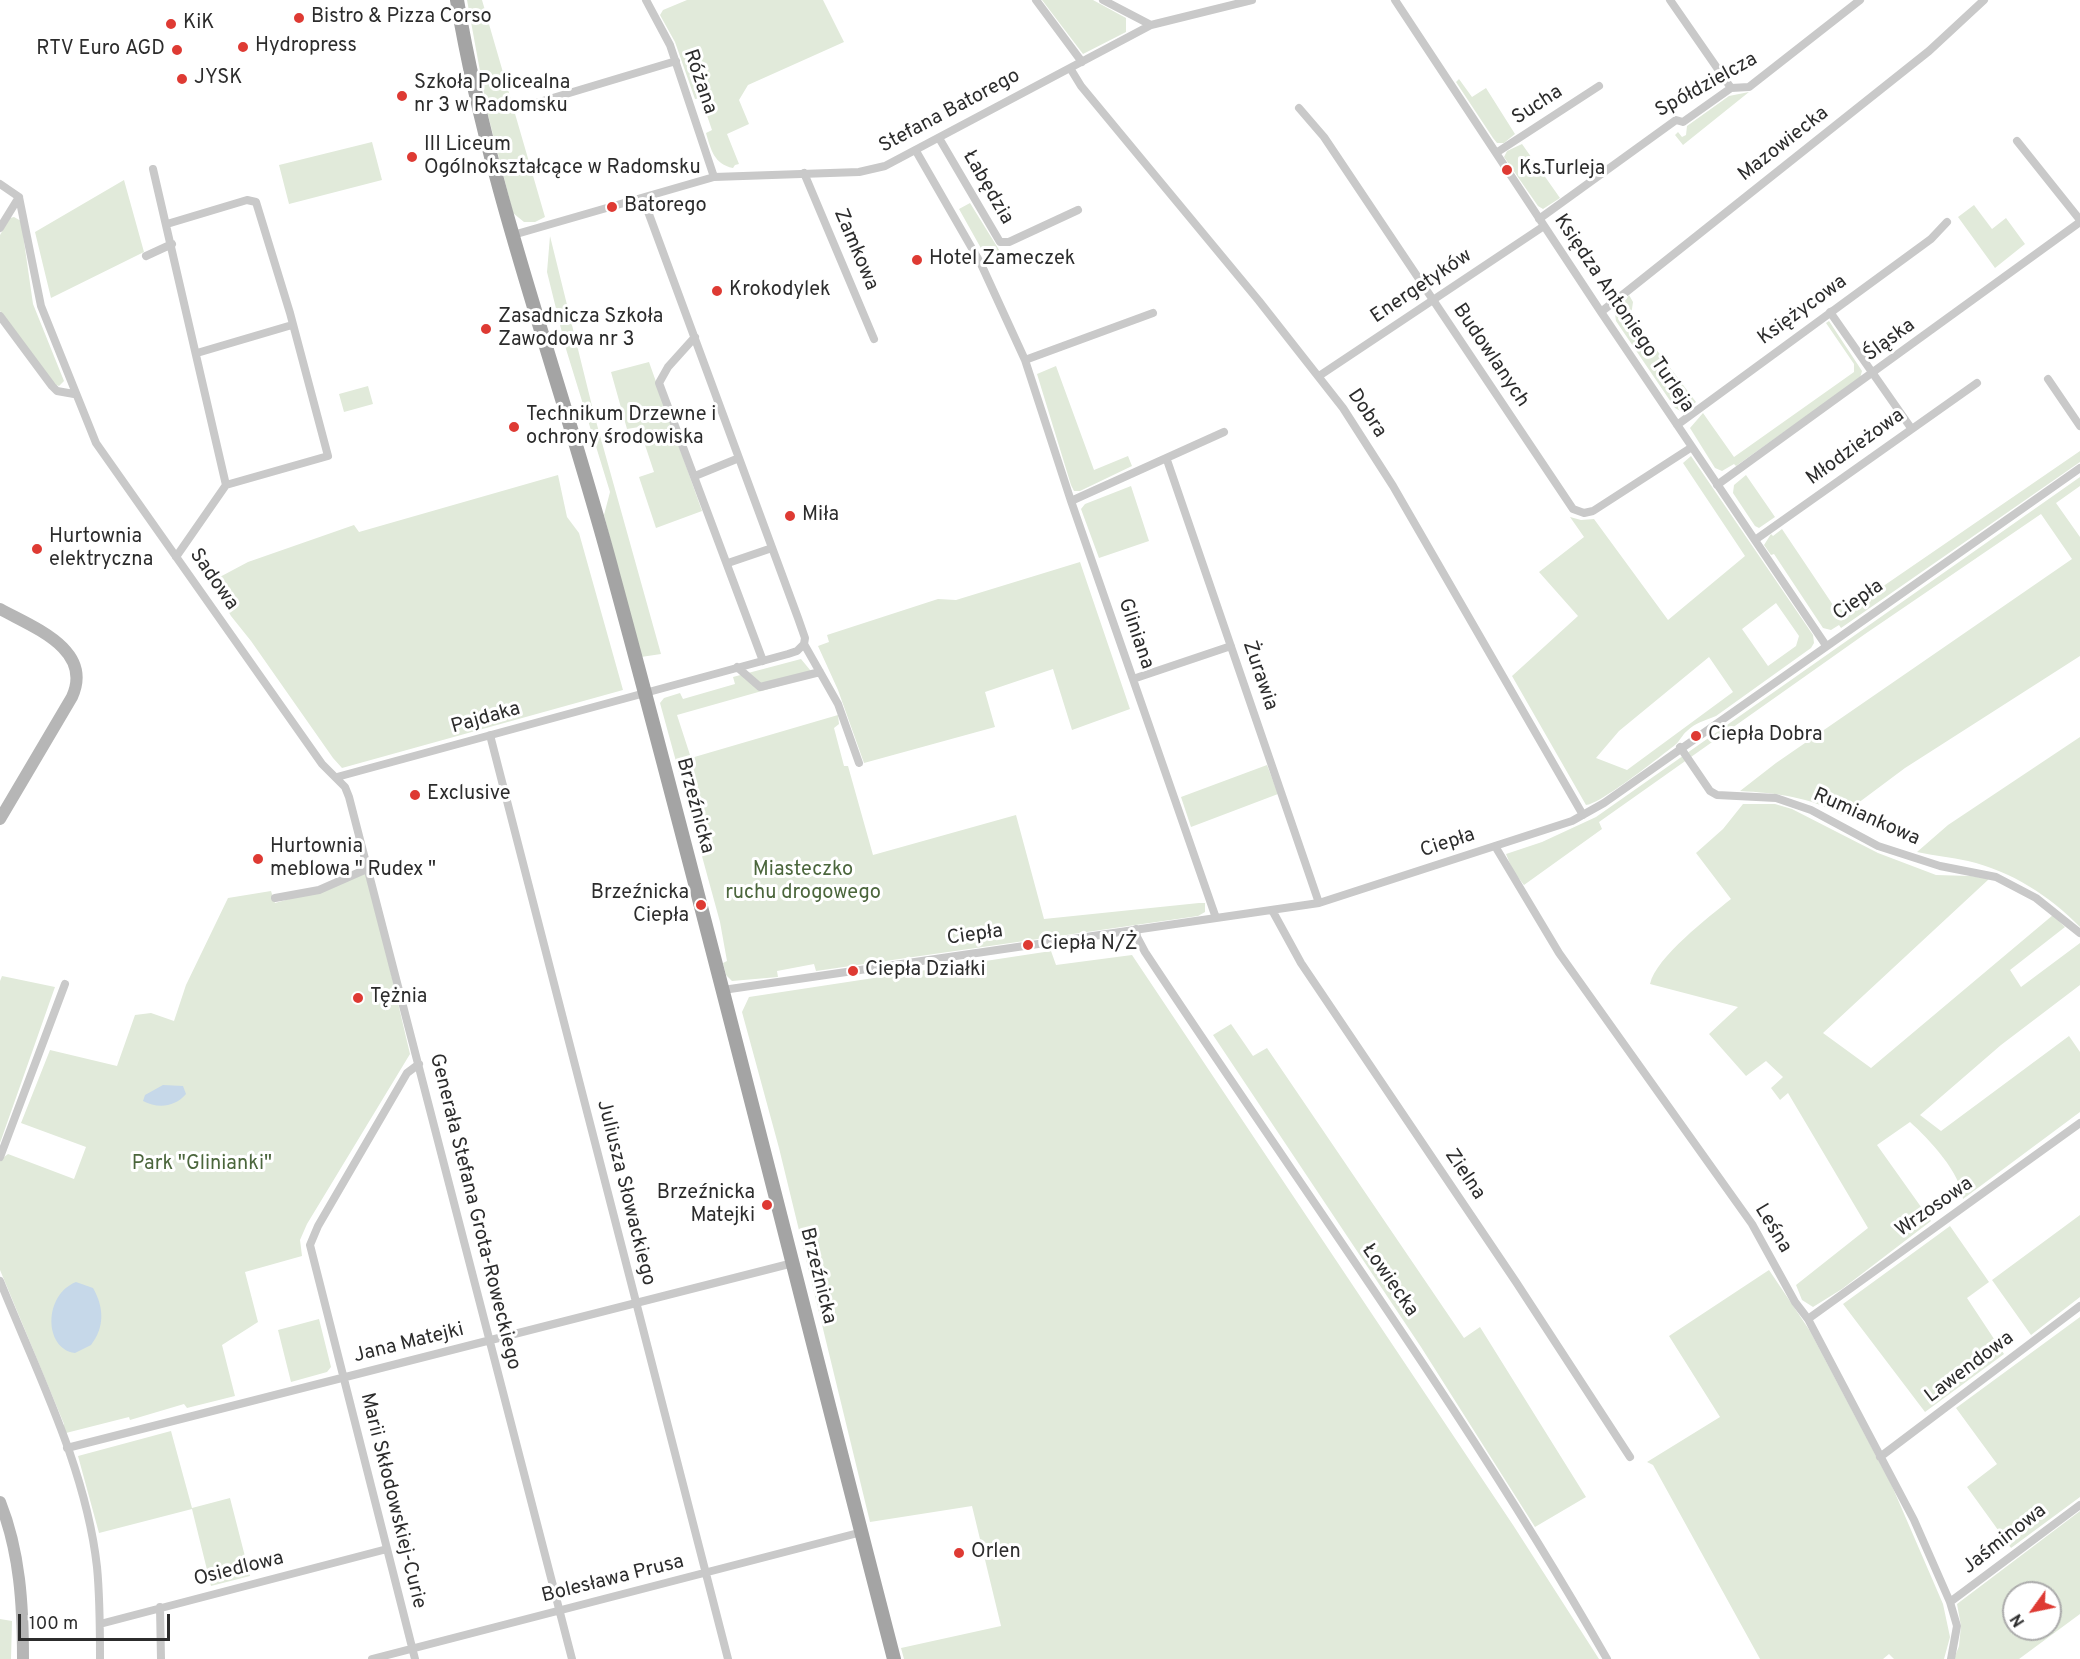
<!DOCTYPE html>
<meta charset="utf-8">
<style>
body{margin:0}
#map{position:relative;width:2080px;height:1659px;overflow:hidden;background:#fff;font-family:Overpass,sans-serif}
canvas{display:block}
.north{position:absolute;left:2002px;top:1581px;width:60px;height:60px;box-sizing:border-box;background:#fff;border:2px solid #ababab;border-radius:50%;rotate:237deg;font-size:16px;font-weight:700;line-height:24px;text-align:center;color:#2c2c2c}
.north::after{content:'';display:block;margin:auto;width:21px;height:27px;background:#de3a33;clip-path:polygon(50% 0,100% 100%,50% 72%,0 100%)}
.scale{position:absolute;left:18px;top:1614px;width:152px;height:27px;box-sizing:border-box;border:3px solid #2c2c2c;border-top:0;padding-left:8px;font-size:18px;line-height:21px;white-space:nowrap;color:#2c2c2c;-webkit-text-stroke:4px #fff;paint-order:stroke}
</style>
<div id="map">
<canvas width="2080" height="1659"></canvas>
<div class="north">N</div>
<div class="scale">100 m</div>
</div>
<script>
const g = document.querySelector('canvas').getContext('2d');
g.lineJoin = 'round';
function paint(path, color) { g.fillStyle = color; g.fill(path, 'evenodd'); }
function strokePath(path, color, width, dash) { g.strokeStyle = color; g.lineWidth = width; g.lineCap = dash ? 'butt' : 'round'; g.setLineDash(dash || []); g.stroke(path); }
function drawText(font, color, halo, rows, align = 'center') {
  g.font = font + ' Overpass,sans-serif'; g.lineWidth = 6; g.setLineDash([]); g.textBaseline = 'middle'; g.strokeStyle = halo; g.fillStyle = color; for (const [text, x, y, turn = 0] of rows) {
    g.save(); g.translate(x, y); g.rotate((+turn || 0) * Math.PI / 180); g.textAlign = isNaN(turn) ? turn : align; if (halo) g.strokeText(text, 0, 0); g.fillText(text, 0, 0); g.restore();
  }
}
paint(new Path2D(`
 M467 0H482L545 217 535 222H524L513 213 488 115Z
 M687 0H823L844 42 748 85 739 100 749 124 727 134 739 164 735 165 733 168C714 164 711 150 706 133L712 130 701 98 695 99 675 42 660 15 663 10Z
 M1042 0H1093L1126 18V32L1083 54Z
 M1459 79 1472 97 1486 88 1515 134 1504 143H1497L1493 138 1456 82Z
 M1749 92 1683 145 1675 135 1678 132 1682 137 1686 135 1687 126 1729 96Z
 M372 142 382 180 289 204 279 165Z
 M1522 144 1560 198 1543 209 1538 206 1504 157 1507 151Z
 M124 180 144 252 51 298 35 232Z
 M970 203 1001 253 987 259 959 209Z
 M1974 205 1992 229 2006 218 2025 244 1995 268 1958 217Z
 M14 217 21 221 33 304 64 381 59 386 54 384 0 311V235L10 218Z
 M550 236 594 414 661 654 641 657 604 515 610 492 566 349 547 272Z
 M1629 295 1633 302 1631 316 1696 402 1682 412 1675 408 1616 321 1615 314Z
 M1829 321 1862 371 1860 378 1736 466 1734 464 1722 471 1715 468 1690 428 1703 413 1734 457 1854 372V364L1826 323Z
 M649 362 702 511 656 528 639 477 654 472 639 427 627 429 611 372Z
 M1056 366 1094 470 1128 456 1132 466 1080 491H1074L1071 485 1037 374Z
 M368 386 373 404 344 412 339 394Z
 M2080 451V462L1841 628 1839 625 1831 630 1823 628 1774 554 1771 555 1764 545 1771 534 1773 536 1782 529 1835 608 1847 611Z
 M1691 456 1813 635 1814 643 1811 648 1716 716C1706 720 1695 723 1687 731 1682 735 1680 741 1675 745 1661 756 1599 805 1586 805L1512 676 1578 616 1539 572 1584 537 1570 517 1581 520 1594 519 1668 620 1745 556 1683 463ZM1776 603 1799 636 1796 646 1768 666 1742 629ZM1709 657 1733 692 1627 770 1596 758 1619 731Z
 M558 475 567 517 579 533 623 690 342 768 333 758 251 641 231 616 217 592 216 579 248 562 354 525 359 532Z
 M1746 475 1775 517 1759 528 1755 526 1733 493 1734 485Z
 M2080 477V486L2056 503 2080 537V656L1905 768 1842 815C1810 797 1776 793 1740 791L1776 763 2072 559 2041 514 1865 634 1599 822 1602 829 1524 885 1513 871 1506 854 1542 842 1596 817Z
 M1131 486 1149 541 1099 558 1081 509 1085 504Z
 M1080 562 1130 709 1072 730 1053 669 985 692 995 727 864 763 838 690 818 646 829 642 827 635 938 599 956 600Z
 M801 659 815 676 677 715 691 758 838 715 839 724 834 728 844 766H848L873 855 1016 815 1044 919 1199 903H1205V912L1198 916 816 971 814 964 777 971 778 977 732 981 726 975 723 963 727 961 720 922 660 703 664 698 680 693 683 699 735 684 733 677Z
 M2080 737V927C2050 896 2011 871 1968 861 1951 857 1934 856 1917 852L1948 825Z
 M1267 765 1278 794 1191 827 1181 797Z
 M1743 804H1775L1792 809 1878 853 1936 875 1971 876 1989 879 1823 1033 1871 1068 2053 915 2065 927 2010 970 2021 987 2080 943V985L2001 1045 1920 1115 1941 1131 2069 1036 2080 1052V1112L1963 1199C1961 1173 1929 1139 1910 1122L1877 1145 1931 1221 1842 1289 1813 1307 1802 1300 1796 1285 1868 1228 1788 1093 1780 1100 1771 1088 1783 1077 1766 1061 1746 1076 1709 1034 1738 1007 1650 984C1656 957 1709 917 1731 899L1696 853 1723 829Z
 M367 872 410 1054 307 1224 300 1240 302 1256 245 1272 258 1322 222 1345 235 1396 187 1408 184 1404 130 1420 129 1417 62 1434 64 1424 0 1270V1160L8 1154 74 1179 86 1147 21 1123 50 1050 117 1066 135 1015 151 1013 174 1021 186 985 228 898 271 891 275 903 336 886Z
 M1051 951 1056 965 1132 955 1513 1525 1599 1659H904L901 1648 1001 1626 972 1506 870 1522 779 1148 742 1012 749 997Z
 M2 976 55 987 0 1143V981Z
 M1231 1024 1253 1056 1267 1048 1464 1338 1480 1327 1586 1497 1535 1527 1421 1347 1213 1035Z
 M2080 1215V1297L2031 1335 1992 1280Z
 M1950 1226 1989 1282 1967 1298 2004 1354 1925 1412 1843 1304Z
 M1769 1270 1810 1331 1892 1486 1943 1604 1950 1637 1944 1659H1894L1889 1654 1883 1659H1760L1653 1465 1647 1462 1720 1417 1669 1336Z
 M2080 1317V1497L2011 1548 1967 1487 1997 1464 1956 1408Z
 M319 1319 331 1367 327 1372 291 1382 278 1330Z
 M171 1431 192 1508 230 1498 250 1576 211 1586 192 1509 99 1533 78 1456Z
 M2080 1511V1614L2019 1659H1954L1959 1646 1961 1626 1957 1604ZM2014 1593H2050V1629H2014Z
 M0 1619 12 1621 11 1659H0Z`), '#e1eada');
paint(new Path2D(`
 M163 1085 183 1086 186 1094C175 1107 158 1109 143 1101L145 1095Z
 M76 1282 93 1288C104 1307 105 1327 91 1345L75 1353C44 1349 43 1295 76 1282Z`), '#c6d8e9');
strokePath(new Path2D(`
 M646 0 670 45 714 177
 M1036 0 1082 62
 M1103 0 1151 25
 M1395 0 1601 312 1825 644
 M1670 0 1731 88
 M1070 68 1081 86 1259 301 1343 408 1393 486 1583 815
 M1299 108 1324 137 1573 509 1584 513 1593 511 1692 447
 M516 109 676 61
 M939 138 1000 242H1009L1078 210
 M2017 141 2080 220
 M916 151 981 264 1025 360 1071 501 1216 918
 M1496 153 1599 86
 M153 169 226 485
 M804 173 874 339
 M0 184 19 197 41 306 96 443 322 764 345 787 349 797 572 1659
 M643 198 798 618 805 638 804 644 838 704 859 763
 M1539 219 1676 120 1683 122 1731 88 1749 87 1860 0
 M167 224 247 200 256 202 290 313 328 456 226 485 176 557
 M0 228 19 197
 M513 235 714 177 859 172 885 166 1151 25 1252 0
 M146 256 172 244
 M1601 312 1929 51 1984 0
 M1830 312 1911 428
 M0 316 52 386 57 391 74 394
 M695 337 668 367 659 383 763 661
 M197 353 292 325
 M1025 360 1153 313
 M1319 376 1544 226
 M2048 379 2080 426
 M1677 425 1931 239 1947 222
 M1167 460 1319 903
 M695 476 739 458
 M1717 485 2080 222
 M1071 501 1224 432
 M1755 540 1977 383
 M728 563 772 548
 M737 667 760 687 820 672
 M1133 679 1231 646
 M490 735 728 1659
 M1680 747 1710 791 1717 795 1776 798 1811 810 1878 846 1940 866 1996 877 2036 898 2080 933
 M337 777 788 654 797 651 804 644
 M1495 846 1559 953 1752 1224 1795 1302 1808 1319 1914 1520 1950 1602 1957 1626 1951 1659
 M275 898 319 890 369 868
 M1272 910 1301 963 1516 1282 1630 1457
 M1136 929 1137 937 1145 952C1300 1187 1467 1414 1607 1659
 M723 990 1319 903 1572 821 1604 803 2080 468
 M0 1157 65 984
 M0 1281C37 1373 86 1468 97 1567 100 1598 100 1629 100 1659
 M1808 1319 2080 1123
 M67 1448 793 1263
 M1880 1457 2080 1306
 M1950 1602 2080 1505
 M160 1607 161 1659
 M100 1624 387 1549
 M372 1659 862 1532
 M415 1659 310 1245 318 1226 407 1073 419 1064`), '#c9c9c9', 8);
strokePath(new Path2D(`
 M0 609C32 627 94 649 72 697L0 819
 M0 1502C20 1552 23 1605 23 1659`), '#b6b6b6', 12);
strokePath(new Path2D(`
 M457 0C490 196 562 382 613 574 711 934 800 1297 894 1659`), '#a4a4a4', 14);
for (const [x, y, r, color] of [
 [299,18,6,"#de3a33"],
 [171,24,6,"#de3a33"],
 [243,47,6,"#de3a33"],
 [177,50,6,"#de3a33"],
 [182,79,6,"#de3a33"],
 [402,96,6,"#de3a33"],
 [412,157,6,"#de3a33"],
 [1507,170,6,"#de3a33"],
 [612,207,6,"#de3a33"],
 [917,260,6,"#de3a33"],
 [717,291,6,"#de3a33"],
 [486,329,6,"#de3a33"],
 [514,427,6,"#de3a33"],
 [790,516,6,"#de3a33"],
 [37,549,6,"#de3a33"],
 [1696,736,6,"#de3a33"],
 [415,795,6,"#de3a33"],
 [258,859,6,"#de3a33"],
 [701,905,6,"#de3a33"],
 [1028,945,6,"#de3a33"],
 [853,971,6,"#de3a33"],
 [358,998,6,"#de3a33"],
 [767,1205,6,"#de3a33"],
 [959,1553,6,"#de3a33"]
]) { const dot = new Path2D(); dot.arc(x, y, r, 0, 2 * Math.PI); g.fillStyle = color; g.fill(dot); strokePath(dot, '#fff', 2); }
drawText('20px', '#2c2c2c', '#fff', [
 ["Bistro & Pizza Corso",311,18],
 ["KiK",183,24],
 ["Hydropress",255,47],
 ["RTV Euro AGD",165,50,"right"],
 ["JYSK",194,79],
 ["Szkoła Policealna",414,84],
 ["nr 3 w Radomsku",414,107],
 ["III Liceum",424,146],
 ["Ogólnokształcące w Radomsku",424,169],
 ["Ks.Turleja",1519,170],
 ["Batorego",624,207],
 ["Hotel Zameczek",929,260],
 ["Krokodylek",729,291],
 ["Zasadnicza Szkoła",498,318],
 ["Zawodowa nr 3",498,341],
 ["Technikum Drzewne i",526,416],
 ["ochrony środowiska",526,439],
 ["Miła",802,516],
 ["Hurtownia",49,538],
 ["elektryczna",49,561],
 ["Ciepła Dobra",1708,736],
 ["Exclusive",427,795],
 ["Hurtownia",270,848],
 ["meblowa \" Rudex \"",270,871],
 ["Brzeźnicka",689,894,"right"],
 ["Ciepła",689,917,"right"],
 ["Ciepła N/Ż",1040,945],
 ["Ciepła Działki",865,971],
 ["Tężnia",370,998],
 ["Brzeźnicka",755,1194,"right"],
 ["Matejki",755,1217,"right"],
 ["Orlen",971,1553]
], 'left');
drawText('20px', '#2c2c2c', '#fff', [
 ["Różana",699,82,71],
 ["Spółdzielcza",1707,86,-29],
 ["Sucha",1538,106,-33],
 ["Stefana Batorego",950,112,-28],
 ["Mazowiecka",1784,145,-38],
 ["Łabędzia",987,188,60],
 ["Zamkowa",855,250,67],
 ["Energetyków",1422,287,-34],
 ["Księżycowa",1803,311,-36],
 ["Księdza Antoniego Turleja",1623,314,56],
 ["Śląska",1890,341,-36],
 ["Budowlanych",1490,356,56],
 ["Dobra",1366,414,56],
 ["Młodzieżowa",1856,448,-36],
 ["Sadowa",213,580,55],
 ["Ciepła",1859,601,-35],
 ["Gliniana",1135,634,71],
 ["Żurawia",1259,676,71],
 ["Pajdaka",486,719,-16],
 ["Brzeźnicka",694,806,75],
 ["Rumiankowa",1866,818,24],
 ["Ciepła",1448,844,-18],
 ["Ciepła",975,936,-8],
 ["Zielna",1464,1175,56],
 ["Juliusza Słowackiego",625,1193,76],
 ["Wrzosowa",1935,1208,-35],
 ["Generała Stefana Grota-Roweckiego",474,1212,76],
 ["Leśna",1772,1229,59],
 ["Brzeźnicka",817,1276,76],
 ["Łowiecka",1389,1281,55],
 ["Jana Matejki",409,1344,-14],
 ["Lawendowa",1970,1368,-37],
 ["Marii Skłodowskiej-Curie",392,1501,76],
 ["Jaśminowa",2005,1540,-38],
 ["Osiedlowa",239,1570,-14],
 ["Bolesława Prusa",613,1580,-14]
]);
drawText('20px', '#4b663c', '#fff', [
 ["Miasteczko",803,871],
 ["ruchu drogowego",803,894],
 ["Park \"Glinianki\"",202,1165]
]);
</script>
